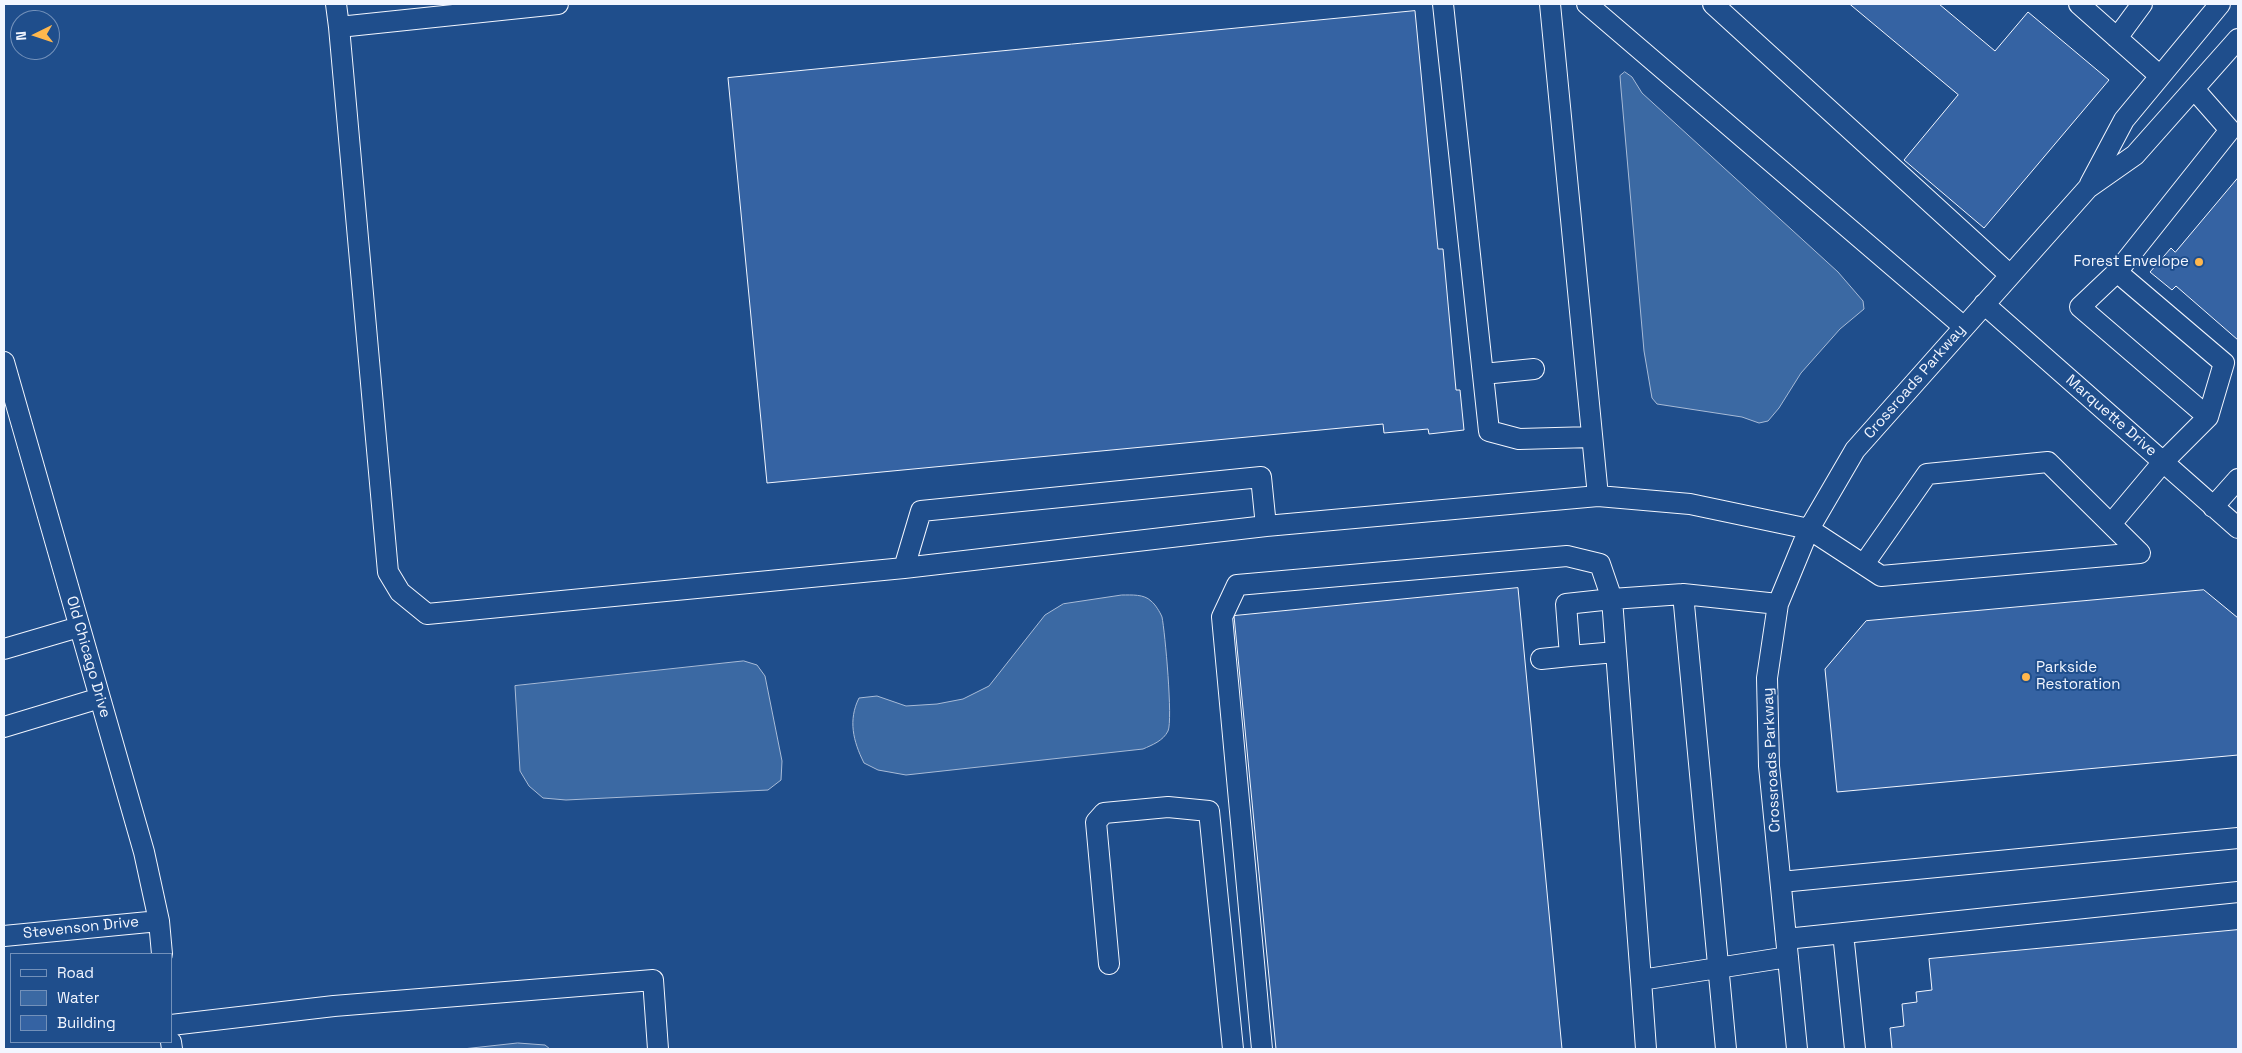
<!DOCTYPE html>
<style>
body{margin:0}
#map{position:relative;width:2242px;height:1053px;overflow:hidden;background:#1f4e8c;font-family:"Space Grotesk",sans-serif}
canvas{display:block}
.frame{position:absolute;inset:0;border:5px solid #f2f6ff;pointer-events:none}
.legend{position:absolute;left:10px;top:953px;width:162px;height:90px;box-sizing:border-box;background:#1f4e8c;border:1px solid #7391ba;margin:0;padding:6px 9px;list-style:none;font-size:15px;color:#f2f6ff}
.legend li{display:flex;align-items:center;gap:10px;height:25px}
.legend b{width:25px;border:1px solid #7391ba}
.north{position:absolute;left:10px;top:10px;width:50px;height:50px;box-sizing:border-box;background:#1f4e8c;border:1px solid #7391ba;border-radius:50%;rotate:266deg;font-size:14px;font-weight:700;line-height:20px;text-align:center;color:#f2f6ff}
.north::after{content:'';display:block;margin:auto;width:18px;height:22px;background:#ffb74d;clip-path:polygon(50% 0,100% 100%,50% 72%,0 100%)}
</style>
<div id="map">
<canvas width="2242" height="1053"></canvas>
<div class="frame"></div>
<ul class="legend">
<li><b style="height:6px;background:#1f4e8c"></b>Road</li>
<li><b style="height:14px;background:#3b69a3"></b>Water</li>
<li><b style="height:14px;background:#3563a3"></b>Building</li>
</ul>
<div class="north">N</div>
</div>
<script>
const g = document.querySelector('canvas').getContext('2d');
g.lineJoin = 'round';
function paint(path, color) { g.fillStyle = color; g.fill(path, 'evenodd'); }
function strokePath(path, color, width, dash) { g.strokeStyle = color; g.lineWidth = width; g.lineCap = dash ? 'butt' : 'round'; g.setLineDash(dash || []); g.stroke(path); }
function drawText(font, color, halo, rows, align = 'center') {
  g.font = font + ' "Space Grotesk",sans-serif'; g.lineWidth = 4; g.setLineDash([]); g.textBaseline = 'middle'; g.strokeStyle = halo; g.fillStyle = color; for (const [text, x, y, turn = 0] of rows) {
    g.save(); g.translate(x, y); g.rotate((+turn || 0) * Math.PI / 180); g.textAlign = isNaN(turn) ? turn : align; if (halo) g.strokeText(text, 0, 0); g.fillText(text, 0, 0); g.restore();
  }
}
const water = new Path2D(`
 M1625 72 1632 77 1642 93 1838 272 1863 301 1864 309 1840 329 1801 373 1779 408 1768 421 1759 423 1742 417 1657 404 1652 398 1644 351 1621 89 1620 76Z
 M1122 595C1132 595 1144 594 1151 601 1155 604 1160 612 1162 617 1165 632 1173 720 1168 731 1163 741 1152 745 1143 749L906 775 878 770 864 763C853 741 848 720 859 698L877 696 906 706 937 704 963 699 989 686 1045 615 1063 604Z
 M744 661 757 665 765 676 782 761 781 780 768 790 566 800 543 798 529 786 520 771 515 686Z
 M518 1043 545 1045 550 1049H463Z`);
paint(water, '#3b69a3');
strokePath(water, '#a8bbd7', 1);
const building = new Path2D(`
 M1850 4H1939L1995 51 2028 12 2109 80 1984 228 1904 160 1958 95Z
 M1415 11 1438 249H1443L1456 390H1460L1464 430 1429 434 1428 429 1384 433 1383 424 767 483 728 78Z
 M2238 178V340L2176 286 2172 290 2150 272 2171 248 2175 252Z
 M1518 588 1562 1049H1276L1234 616Z
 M2204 590 2238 618V755L1837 792 1825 669 1866 621Z
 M2238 930V1049H1892L1890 1028 1904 1026 1902 1004 1917 1002 1916 992 1932 990 1929 959Z`);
paint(building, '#3563a3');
strokePath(building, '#f2f6ff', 1);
const minor = new Path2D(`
 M336 4 339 27 558 4
 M1443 4 1489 431 1519 439 1592 437
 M1550 4 1598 496 1690 504 1809 529 1881 576 2140 553 2048 462 1927 474 1864 564
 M1587 4 1964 327
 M1713 4 2010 275
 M2079 4 2160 76
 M339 27 388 572 400 592 427 614 904 568
 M2117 38 2142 4
 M2090 184 2124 120 2220 4
 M2117 272 2080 307 2208 417
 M1984 304 2238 528
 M4 362 144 852 159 921 162 954
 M1483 374 1534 369
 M2213 507 2238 479
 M2111 524 2163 462 2208 417 2224 363 2117 272 2230 130 2194 89
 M1266 526 1261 477 921 511 904 568 1266 526 1598 496
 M1683 594 1726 1049
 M4 649 79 627
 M1616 652 1570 656 1566 604 1612 599 1641 980 1788 957
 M1541 659 1570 656
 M4 727 100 698
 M1781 882 2238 838
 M1843 933 1855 1049
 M4 936 159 921
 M1786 939 2238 892
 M1109 964 1096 822 1104 813 1168 807 1209 811 1233 1049
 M1641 980 1646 1049
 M171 1025 334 1006 653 980 658 1049
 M171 1042 172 1049
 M1262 1049 1222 617 1237 585 1567 556 1600 564 1612 599 1683 594 1778 604
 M1797 1049 1769 766 1767 678 1778 604 1809 529 1855 450 2088 188 2135 155 2238 39`);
strokePath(minor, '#f2f6ff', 22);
strokePath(minor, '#1f4e8c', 20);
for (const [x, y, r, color] of [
 [2199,262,5,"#ffb74d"],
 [2026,677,5,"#ffb74d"]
]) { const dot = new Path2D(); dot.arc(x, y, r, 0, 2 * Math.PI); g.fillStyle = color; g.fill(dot); strokePath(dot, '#1f4e8c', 2); }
drawText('15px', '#f2f6ff', '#1f4e8c', [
 ["Forest Envelope",2189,262],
 ["Parkside",2036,668,"left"],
 ["Restoration",2036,685,"left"]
], 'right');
drawText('15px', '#f2f6ff', '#1f4e8c', [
 ["Crossroads Parkway",1915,382,-49],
 ["Marquette Drive",2111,416,41],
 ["Old Chicago Drive",88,657,74],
 ["Crossroads Parkway",1772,760,-93],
 ["Stevenson Drive",81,928,-6]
]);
</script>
